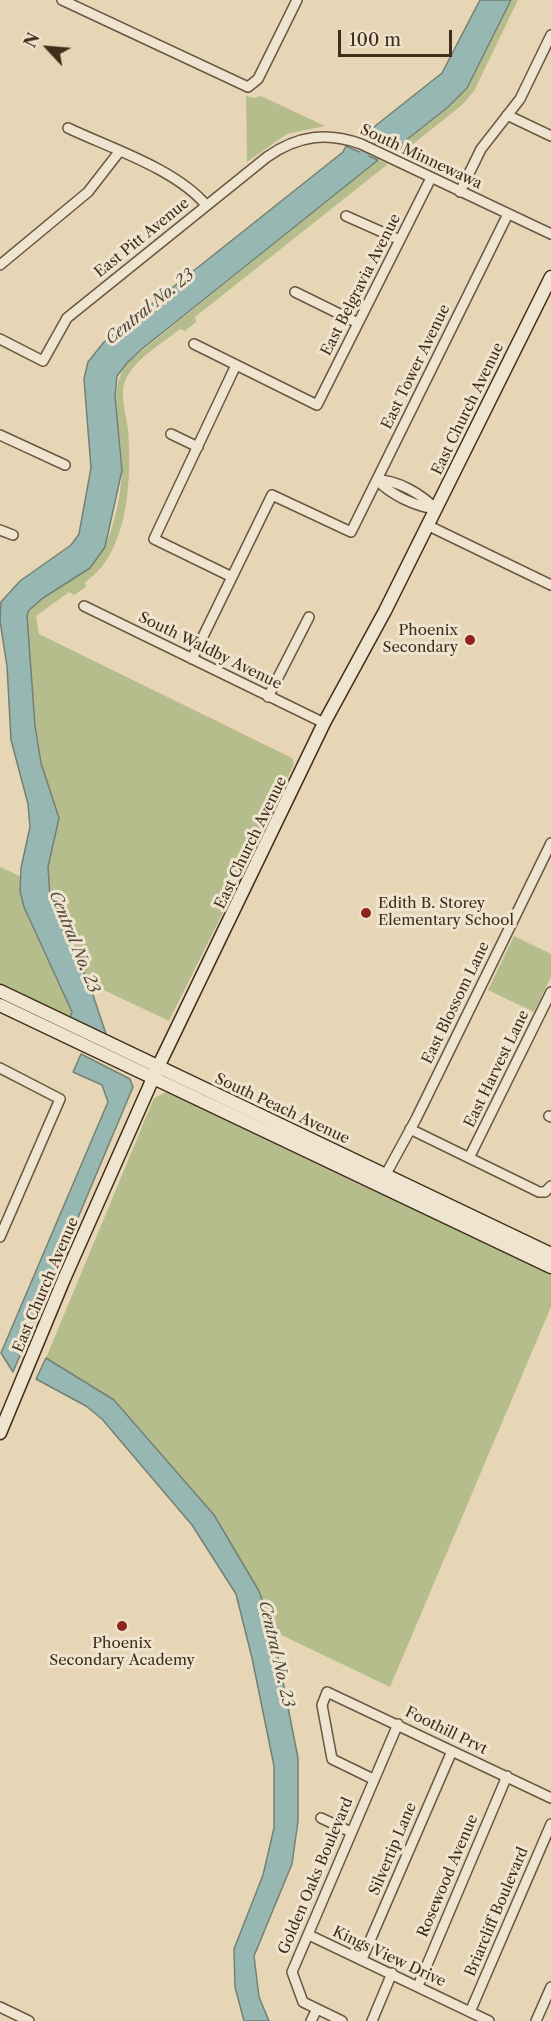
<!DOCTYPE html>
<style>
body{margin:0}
#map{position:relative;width:551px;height:2021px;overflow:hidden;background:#e7d6b5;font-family:"Libre Caslon Text",serif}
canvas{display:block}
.north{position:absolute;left:18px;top:18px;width:60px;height:60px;-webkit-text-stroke:4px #efe4cf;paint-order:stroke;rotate:296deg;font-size:16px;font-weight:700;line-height:24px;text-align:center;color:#402d1a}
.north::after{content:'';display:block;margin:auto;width:21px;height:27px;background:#402d1a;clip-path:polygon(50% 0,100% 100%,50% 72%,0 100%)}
.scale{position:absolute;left:338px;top:30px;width:114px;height:27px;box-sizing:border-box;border:3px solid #402d1a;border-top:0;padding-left:8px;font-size:18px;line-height:21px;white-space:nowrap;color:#402d1a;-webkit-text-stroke:4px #efe4cf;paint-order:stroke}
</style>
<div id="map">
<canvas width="551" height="2021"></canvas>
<div class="north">N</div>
<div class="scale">100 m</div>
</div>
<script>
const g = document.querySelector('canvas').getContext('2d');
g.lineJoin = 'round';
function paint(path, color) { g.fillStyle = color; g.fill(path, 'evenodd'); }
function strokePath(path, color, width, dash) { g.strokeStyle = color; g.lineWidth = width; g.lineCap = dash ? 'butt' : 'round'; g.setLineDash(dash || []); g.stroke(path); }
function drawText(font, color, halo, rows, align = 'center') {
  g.font = font + ' "Libre Caslon Text",serif'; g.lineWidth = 6; g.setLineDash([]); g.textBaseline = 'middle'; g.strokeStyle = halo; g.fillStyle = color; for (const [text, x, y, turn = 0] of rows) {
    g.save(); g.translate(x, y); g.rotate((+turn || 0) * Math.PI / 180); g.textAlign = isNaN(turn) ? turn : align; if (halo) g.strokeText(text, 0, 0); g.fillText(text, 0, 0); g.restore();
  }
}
paint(new Path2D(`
 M511 0H518L474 91 462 105 402 153 395 149 448 107 467 88Z
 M246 96 254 98 261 96 325 126 287 134 247 162Z
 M378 160 388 164 195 317 196 322 185 331 180 329C164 342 135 359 126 379 119 393 126 414 128 429 132 475 129 554 85 582L86 587 74 595 69 592 36 616 39 634 292 758 294 764 259 840 169 1021 89 983 63 931 50 897 47 867 59 818 41 763 35 726 27 615C34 593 91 578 105 546 115 525 121 493 122 470 123 434 105 394 127 363Z
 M0 867 22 877 20 891 24 907 72 1012 70 1018 0 984Z
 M514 936 551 954V977L534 1012 488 990Z
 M171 1090 551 1271V1307L390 1687 273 1631 259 1591 214 1515 114 1400 46 1358 154 1098Z`), '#b6bd8d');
const water = new Path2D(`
 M480 0H511L467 88 448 107 395 149 365 134 442 73Z
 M346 146 378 160 142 349 127 363 117 376 115 396 122 470 105 547 90 568 43 598 29 610 27 615 35 726 41 763 59 818 48 867 50 897 63 931 89 983 107 1037 70 1018 72 1012 24 907 20 891 21 868 30 827 28 804 11 740 7 666 0 621 1 602 20 581 71 545 79 534 91 468 84 379 88 362 104 342 343 152Z
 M81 1054 130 1079 133 1087 13 1372 1 1353 108 1102 102 1085 73 1072Z
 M46 1358 114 1400 214 1515 259 1591 273 1631 298 1758V1821L292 1864 254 1956 259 1997 269 2021H244L235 1987 234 1949 263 1875 274 1828V1766L252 1658 236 1594 192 1525 102 1419 86 1406 36 1379Z`);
paint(water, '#97b8b2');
strokePath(water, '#748075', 1.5);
strokePath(new Path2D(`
 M358 159 388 136`), '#97b8b2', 8);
const street = new Path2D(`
 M62 0 248 87 258 79 297 0
 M507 115 551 136
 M68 128C110 148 176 169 206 205
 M460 192 481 149 520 99 551 35
 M346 216 400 240
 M0 265 88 192 119 152
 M295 292 358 323
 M0 339 43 361 67 318 267 157C298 135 327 132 361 144L551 234
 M194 344 317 405 431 178
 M171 434 198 447
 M0 435 65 465
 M377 480C398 480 421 494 436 509
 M377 480C391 495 415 506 435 509
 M427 525 551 585
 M0 530 13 535
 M232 577 154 539 236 365
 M84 606 324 723
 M192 659 272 495 351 532 508 214
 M268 697 309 617
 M0 1068 60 1099 0 1237
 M549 1116 551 1117
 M410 1129 539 1192H545L551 1186
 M469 1158 551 992
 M386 1174 416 1119 551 843
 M373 1779 332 1759 322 1705 327 1692 551 1798
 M321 1818 351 1832
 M309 1935 489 2021
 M362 1959 452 1751
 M418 1986 507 1776
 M0 2007 29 2021
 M470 2012 551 1824
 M311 2021 317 2009
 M342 2021 303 2002 292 1972 398 1724
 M372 2021 392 1973
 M536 2021 551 1987`);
const secondary = new Path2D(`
 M0 991 551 1254
 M0 1005 551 1267
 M0 1433 64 1279 158 1067 324 723 385 611 551 277`);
strokePath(street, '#6a5741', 12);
strokePath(secondary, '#402d1a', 15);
strokePath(street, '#efe4cf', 9);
strokePath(secondary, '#efe4cf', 12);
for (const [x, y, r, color] of [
 [470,640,6,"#8f2418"],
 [366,913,6,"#8f2418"],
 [122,1626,6,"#8f2418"]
]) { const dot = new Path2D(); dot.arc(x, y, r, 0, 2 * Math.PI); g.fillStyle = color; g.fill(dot); strokePath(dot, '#efe4cf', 2); }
drawText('15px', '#402d1a', '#efe4cf', [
 ["South Minnewawa",421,157,25],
 ["East Pitt Avenue",142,238,-39],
 ["East Belgravia Avenue",361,285,-63],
 ["East Tower Avenue",416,367,-64],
 ["East Church Avenue",468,409,-64],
 ["South Waldby Avenue",210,651,26],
 ["East Church Avenue",251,843,-64],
 ["East Blossom Lane",456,1003,-64],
 ["East Harvest Lane",497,1069,-64],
 ["South Peach Avenue",282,1109,25],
 ["East Church Avenue",46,1285,-67],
 ["Foothill Prvt",446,1731,26],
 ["Silvertip Lane",393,1849,-67],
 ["Golden Oaks Boulevard",316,1876,-67],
 ["Rosewood Avenue",448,1876,-67],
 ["Briarcliff Boulevard",497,1912,-67],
 ["Kings View Drive",389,1957,25]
]);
drawText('15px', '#402d1a', '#efe4cf', [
 ["Phoenix",458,631],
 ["Secondary",458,648],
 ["Edith B. Storey",378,904,"left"],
 ["Elementary School",378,921,"left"],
 ["Phoenix",122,1644,"center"],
 ["Secondary Academy",122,1661,"center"]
], 'right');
drawText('italic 16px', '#514938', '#efe4cf', [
 ["Central No. 23",150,307,-39],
 ["Central No. 23",74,942,68],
 ["Central No. 23",276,1654,77]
]);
</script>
